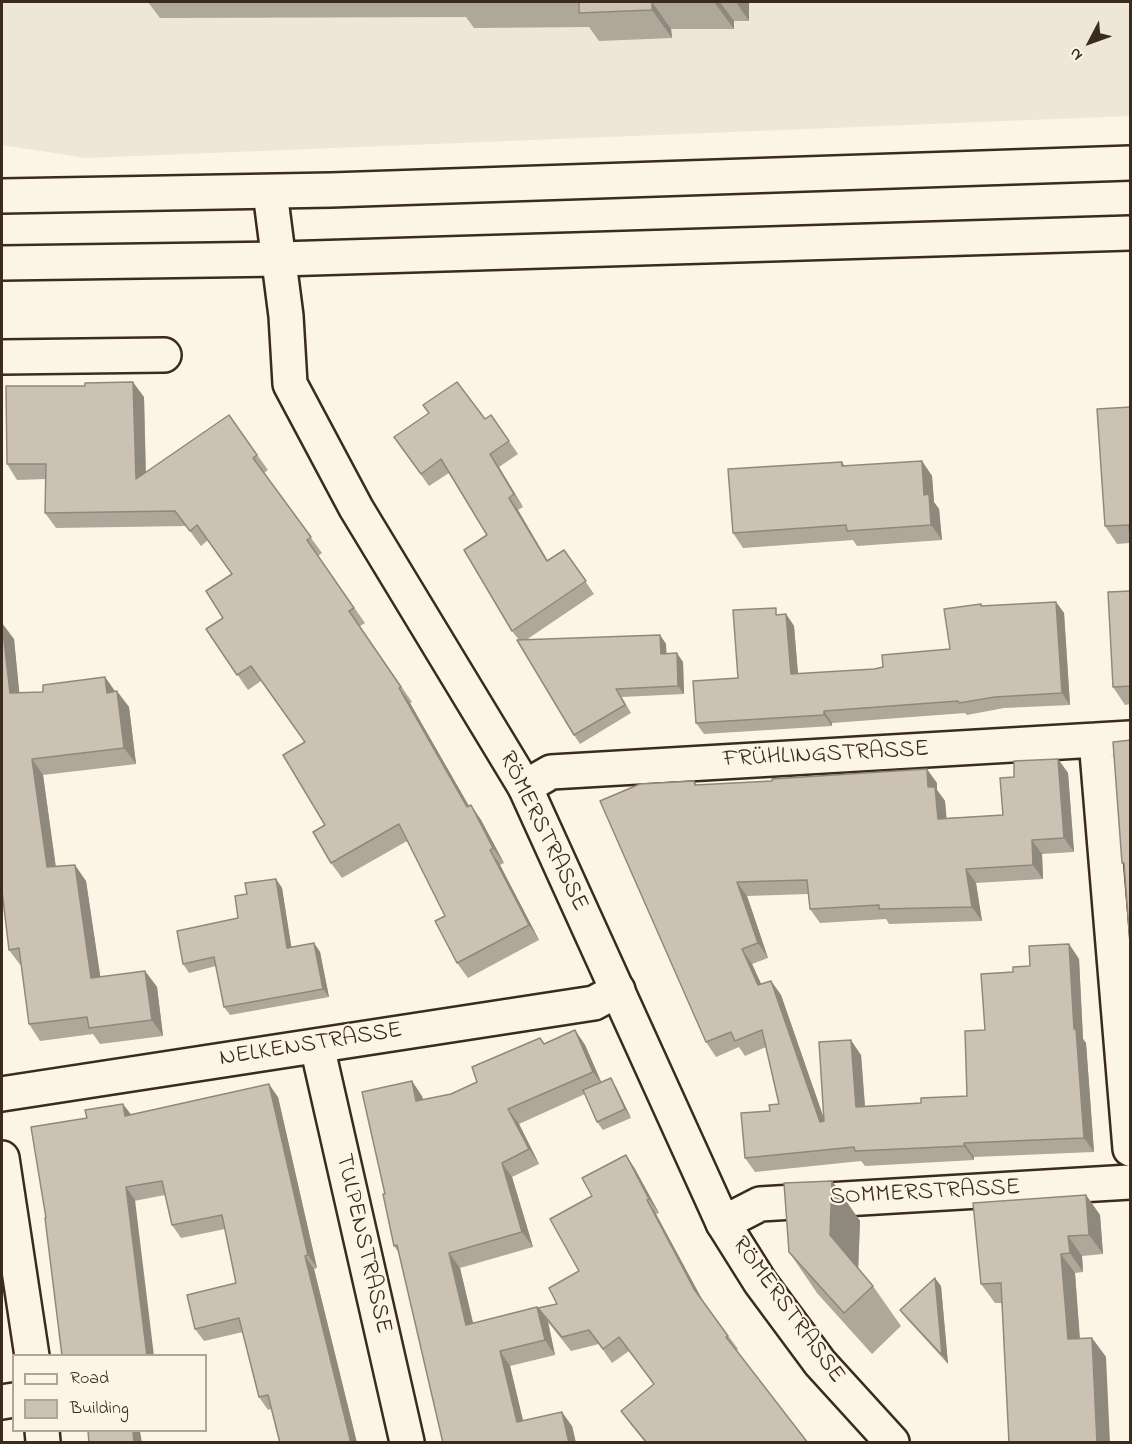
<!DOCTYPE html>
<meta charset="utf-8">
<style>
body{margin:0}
#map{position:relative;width:1132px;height:1444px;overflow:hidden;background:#fcf5e5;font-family:"Indie Flower",sans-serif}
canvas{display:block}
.frame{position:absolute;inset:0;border:3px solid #3b2a1e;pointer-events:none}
.legend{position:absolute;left:12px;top:1354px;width:195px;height:78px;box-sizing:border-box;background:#fcf5e5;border:2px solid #afa495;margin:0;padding:8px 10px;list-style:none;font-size:18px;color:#3b2a1e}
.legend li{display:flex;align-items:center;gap:12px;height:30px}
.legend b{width:30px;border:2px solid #afa495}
.north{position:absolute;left:1060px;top:12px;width:60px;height:60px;-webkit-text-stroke:4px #fcf5e5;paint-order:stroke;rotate:229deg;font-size:16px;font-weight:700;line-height:24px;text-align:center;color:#3b2a1e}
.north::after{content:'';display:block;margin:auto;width:21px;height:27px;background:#3b2a1e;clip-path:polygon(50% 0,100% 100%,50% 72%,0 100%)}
</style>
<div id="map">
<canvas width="1132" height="1444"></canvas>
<div class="frame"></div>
<ul class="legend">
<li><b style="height:8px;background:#fcf5e5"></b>Road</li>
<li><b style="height:16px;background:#ccc2b3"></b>Building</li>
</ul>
<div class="north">N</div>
</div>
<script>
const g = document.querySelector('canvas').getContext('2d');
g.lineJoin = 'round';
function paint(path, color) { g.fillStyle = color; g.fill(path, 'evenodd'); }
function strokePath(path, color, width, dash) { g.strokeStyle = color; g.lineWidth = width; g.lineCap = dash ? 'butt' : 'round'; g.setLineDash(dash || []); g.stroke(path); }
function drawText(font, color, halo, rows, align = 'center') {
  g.font = font + ' "Indie Flower",sans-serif'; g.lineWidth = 4.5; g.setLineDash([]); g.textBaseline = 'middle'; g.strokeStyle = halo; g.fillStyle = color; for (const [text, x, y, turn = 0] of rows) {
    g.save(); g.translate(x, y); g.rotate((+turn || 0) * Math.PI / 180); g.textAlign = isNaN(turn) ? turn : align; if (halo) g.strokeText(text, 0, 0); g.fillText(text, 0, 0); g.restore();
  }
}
paint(new Path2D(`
 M2 2H1130V116L86 158 2 145Z`), '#eee6d6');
const street = new Path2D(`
 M2 357 164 355
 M1096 740 1130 1149
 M525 787 551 772 1130 738
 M317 1046 407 1442
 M2 1094 594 1003 618 990
 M2 1158 32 1356
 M723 1223 760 1204 1130 1182
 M2 1402 14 1400
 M42 1430 43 1442`);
const secondary = new Path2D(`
 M270 192 286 316 290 384 356 508 525 787 723 1223 760 1282 820 1363 892 1442`);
const primary = new Path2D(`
 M2 196 331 190 1130 163
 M2 263 280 259 1130 233`);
strokePath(street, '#3b2a1e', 38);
strokePath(secondary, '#3b2a1e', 38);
strokePath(primary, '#3b2a1e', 38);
strokePath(street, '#fcf5e5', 33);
strokePath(secondary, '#fcf5e5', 33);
strokePath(primary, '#fcf5e5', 33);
paint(new Path2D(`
 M148 2H749V21H734V29H671L672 38 599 41 589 27 474 28 466 17 160 18Z
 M144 397 146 472 229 415 268 470 264 473 322 553 318 556 365 623 360 626 412 702 410 703 469 806 471 805 481 820 504 863 500 865 539 940 468 978 457 963 445 916 407 841 342 878 331 863 325 825 305 742 261 681 248 690 206 629 223 618 232 574 208 540 201 546 186 526 56 528 45 513 46 479 17 480 7 464Z
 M1131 407 1130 543 1117 544 1105 526Z
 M491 415 518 454 499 467 523 507 518 510 548 561 564 550 594 594 526 640 660 635 666 644V654L683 662 684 694 622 697 631 713 580 744 574 735 519 640 512 631 487 535 449 473 429 486 394 437 485 419Z
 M922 461 932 476 934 502 939 509 942 540 857 546 853 540 743 548 733 533 842 462 845 466Z
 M1131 591V704L1125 705 1113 687Z
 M1056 602 1064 613 1070 705 1004 708 967 715 965 713 832 723V726L704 734 696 723 738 678 781 615 786 614 794 626 798 674 874 669 950 649 982 606Z
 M14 639 19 693 43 692 105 677 115 691 129 707 136 764 43 775 56 867 86 881 100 977 145 971 157 987 163 1036 100 1044 93 1034 40 1041 29 1024 21 966 9 950Z
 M1058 759 1068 773 1074 852 1042 854 1043 879 976 883 982 921 889 924 886 919 820 923 810 909 808 894 747 896 768 958 752 964 761 984 771 981 781 995 824 1119 861 1055 865 1106 921 1103 967 1096 985 1030 1013 972 1030 966 1069 944 1079 959 1083 1039 1086 1043 1094 1152 974 1157V1160L865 1166 861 1161 755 1172 745 1158 770 1111 779 1104 766 1047 745 1056 739 1047 716 1057 706 1042 694 781 697 785 937 783V790L945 801 946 818 1003 815 1014 777Z
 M276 879 282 888 291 947 314 943 320 952 329 997 230 1015 224 1007 216 966 189 973 183 964 238 918 247 894Z
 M575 1030 585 1045 601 1082 616 1087 631 1118 603 1130 597 1122 585 1094 519 1124 539 1164 512 1177 533 1247 460 1268 473 1323 537 1307 548 1322 555 1355 510 1366 523 1421 572 1426 576 1443H443L399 1253 394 1246 385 1194 422 1096 423 1100 451 1094 477 1082 545 1043Z
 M278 1097 317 1268 314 1269 357 1443H280L271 1409 268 1410 259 1397 243 1332 204 1341 195 1329 236 1283 225 1229 181 1238 172 1225 165 1195 46 1218 131 1114Z
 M626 1155 635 1169 659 1213 656 1214 703 1301 738 1349 736 1351 808 1443H646L631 1425 621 1411 654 1384 629 1351 612 1363 599 1344 571 1351 548 1322 538 1308 557 1304 579 1271 592 1196Z
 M832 1181 860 1221 858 1269 873 1286 901 1326 872 1354 817 1293 789 1252Z
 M1086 1195 1100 1215 1103 1254 1082 1256 1083 1272 1075 1273 1080 1338H1092L1106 1357 1002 1303H995L981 1284Z
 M941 1286 948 1364 906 1318 900 1310Z`), '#afa79a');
paint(new Path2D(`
 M652 2 671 29 672 38 652 10Z
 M714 2H720L734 21V29Z
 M736 2H749V21Z
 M133 382 144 397 146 494 136 479Z
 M490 454 499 467 523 507 514 494Z
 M922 461 932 476 934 502 939 509 942 540 931 525 924 495Z
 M509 498 518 510 555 574 547 561Z
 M1056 602 1064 613 1070 705 1062 693Z
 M786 614 794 626 799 686 791 674Z
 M2 623 14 639 21 709 10 693Z
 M660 635 666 644 667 662 661 654Z
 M677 653 683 662 684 694 678 686Z
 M105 677 116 693H107Z
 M399 688 410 703 478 822 467 807Z
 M117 691 129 707 136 764 124 748Z
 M824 711 832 723V726L824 715Z
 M32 759 43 775 58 884 47 867Z
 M1058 759 1068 773 1074 852 1064 838Z
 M927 769 937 783V790L945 801 948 833 938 819 928 787Z
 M471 805 481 820 504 863 493 848Z
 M1032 840 1042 854 1043 879 1033 865Z
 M490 850 500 865 539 940 529 925Z
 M75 865 86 881 103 994 91 978Z
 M966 869 976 883 982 921 972 907Z
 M276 879 282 888 293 957 287 948Z
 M737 882 747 896 768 958 758 943Z
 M314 943 320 952 329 997 323 989Z
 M1069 944 1079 959 1083 1039 1086 1043 1094 1152 1084 1138 1074 1029Z
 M742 949 752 964 768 999 758 985Z
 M145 971 157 987 163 1036 152 1020Z
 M771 981 781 995 830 1136 820 1122Z
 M575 1030 585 1045 603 1086 593 1072Z
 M851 1040 861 1055 866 1121 856 1107Z
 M611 1078 616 1087 631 1118 625 1109Z
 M412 1081 422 1096 427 1116 416 1101Z
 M269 1084 278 1097 317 1268 308 1255Z
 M123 1104 133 1117 125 1116Z
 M508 1109 519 1124 539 1164 529 1149Z
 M964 1143 974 1157V1160L964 1146Z
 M626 1155 635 1169 659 1213 649 1199Z
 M502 1163 512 1177 533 1247 522 1232Z
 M832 1181 860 1221 858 1275 830 1235Z
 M126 1187 135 1200 154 1356H147Z
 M1086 1195 1100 1215 1103 1254 1089 1235Z
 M647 1200 656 1214 704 1303 694 1289Z
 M1068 1236 1082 1256 1083 1272 1070 1253Z
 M449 1253 460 1268 477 1340 466 1325Z
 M1061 1254 1075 1273 1081 1358 1068 1339Z
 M305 1256 314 1269 357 1443H351Z
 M935 1278 941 1286 948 1364 942 1355Z
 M537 1307 548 1322 555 1355 545 1340Z
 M1092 1338 1106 1357 1110 1443H1097Z
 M500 1351 510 1366 527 1437 517 1422Z
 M562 1412 572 1426 576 1443H569Z
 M133 1431H140L142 1443H134Z`), '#8f887d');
const building = new Path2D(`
 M579 2H652V10L579 13Z
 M133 382 136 479 229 415 257 455 253 458 311 537 307 540 354 608 349 611 401 687 399 688 467 807 471 805 493 848 490 850 529 925 457 963 435 921 445 916 399 824 331 863 313 832 325 825 283 755 305 742 251 666 237 675 206 629 223 618 206 591 232 574 197 525 190 531 175 511 45 513 46 464H7L6 386H85V383Z
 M457 382 485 419 491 415 509 441 490 454 514 494 509 498 547 561 564 550 586 581 512 631 464 550 487 535 441 459 421 474 394 437 429 413 423 405Z
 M1131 407V549L1129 525 1105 526 1097 409Z
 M922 461 924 495 929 494 931 525 847 531 846 525 733 533 728 469 842 462V466Z
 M1131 591V686L1113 687 1108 592Z
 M1056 602 1062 693 995 697 959 703 958 701 824 711V715L696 723 693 681 738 678 733 610 776 608V615L786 614 791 674 874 669 883 667 882 655 950 649 944 609 981 604V606Z
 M2 623 10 693 43 692V685L105 677 107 693 117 691 124 748 32 759 47 867 75 865 91 978 145 971 152 1020 89 1028 87 1017 29 1024 19 948 9 950 2 891Z
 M660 635 661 654 677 653 678 686 616 689 625 705 574 735 517 640Z
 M1131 740V957L1124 863H1122L1113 742Z
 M1058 759 1064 838 1032 840 1033 865 966 869 972 907 879 909V905L810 909 807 880 737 882 758 943 742 949 758 985 771 981 820 1122 824 1121 819 1042 851 1040 856 1107 921 1103V1098L967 1096 965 1031 985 1030 981 974 1013 972V967L1030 966 1029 946 1069 944 1074 1029H1076L1084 1138 964 1143V1146L855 1151 854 1147 745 1158 741 1113 770 1111 769 1105 779 1104 762 1030 735 1041 731 1032 706 1042 600 801 640 784 694 781 695 785 772 781V779L927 769 928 787H935L938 819 1003 815 1000 778 1014 777V761Z
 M276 879 287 948 314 943 323 989 224 1007 214 957 183 964 177 931 238 918 235 896 247 894 245 883Z
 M575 1030 593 1072 508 1109 529 1149 502 1163 522 1232 449 1253 466 1325 537 1307 545 1340 500 1351 517 1422 562 1412 569 1443H443L397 1245 394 1246 383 1194H385L362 1092 412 1081 416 1101 451 1094 477 1082 472 1067 540 1038 544 1044Z
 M611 1078 625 1109 597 1122 583 1090Z
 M269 1084 308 1255 305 1256 351 1443H280L268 1395 259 1397 239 1318 195 1329 187 1295 236 1283 222 1215 172 1225 162 1181 126 1187 147 1356H62L45 1218H46L31 1127 87 1118 85 1110 123 1104 125 1116Z
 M626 1155 649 1199 647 1200 694 1289 728 1336 726 1337 808 1443H647L621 1411 654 1384 619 1337 603 1349 589 1330 562 1337 538 1308 557 1304 549 1288 579 1271 550 1219 592 1196 582 1178Z
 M832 1181 830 1235 873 1286 844 1313 789 1252 784 1183Z
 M1086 1195 1089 1235 1068 1236 1070 1253 1061 1254 1068 1339 1092 1338 1097 1443H1009L1001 1283 981 1284 973 1203Z
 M935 1278 942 1355 900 1310Z
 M88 1431H133L134 1443H89Z`);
paint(building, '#ccc2b3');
strokePath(building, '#8f887d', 1.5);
drawText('24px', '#3b2a1e', '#fcf5e5', [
 ["FRÜHLINGSTRASSE",826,756,-3],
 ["RÖMERSTRASSE",542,832,64],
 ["NELKENSTRASSE",311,1046,-9],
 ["SOMMERSTRASSE",925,1194,-3],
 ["TULPENSTRASSE",362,1244,77],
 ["RÖMERSTRASSE",787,1311,54]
]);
</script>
